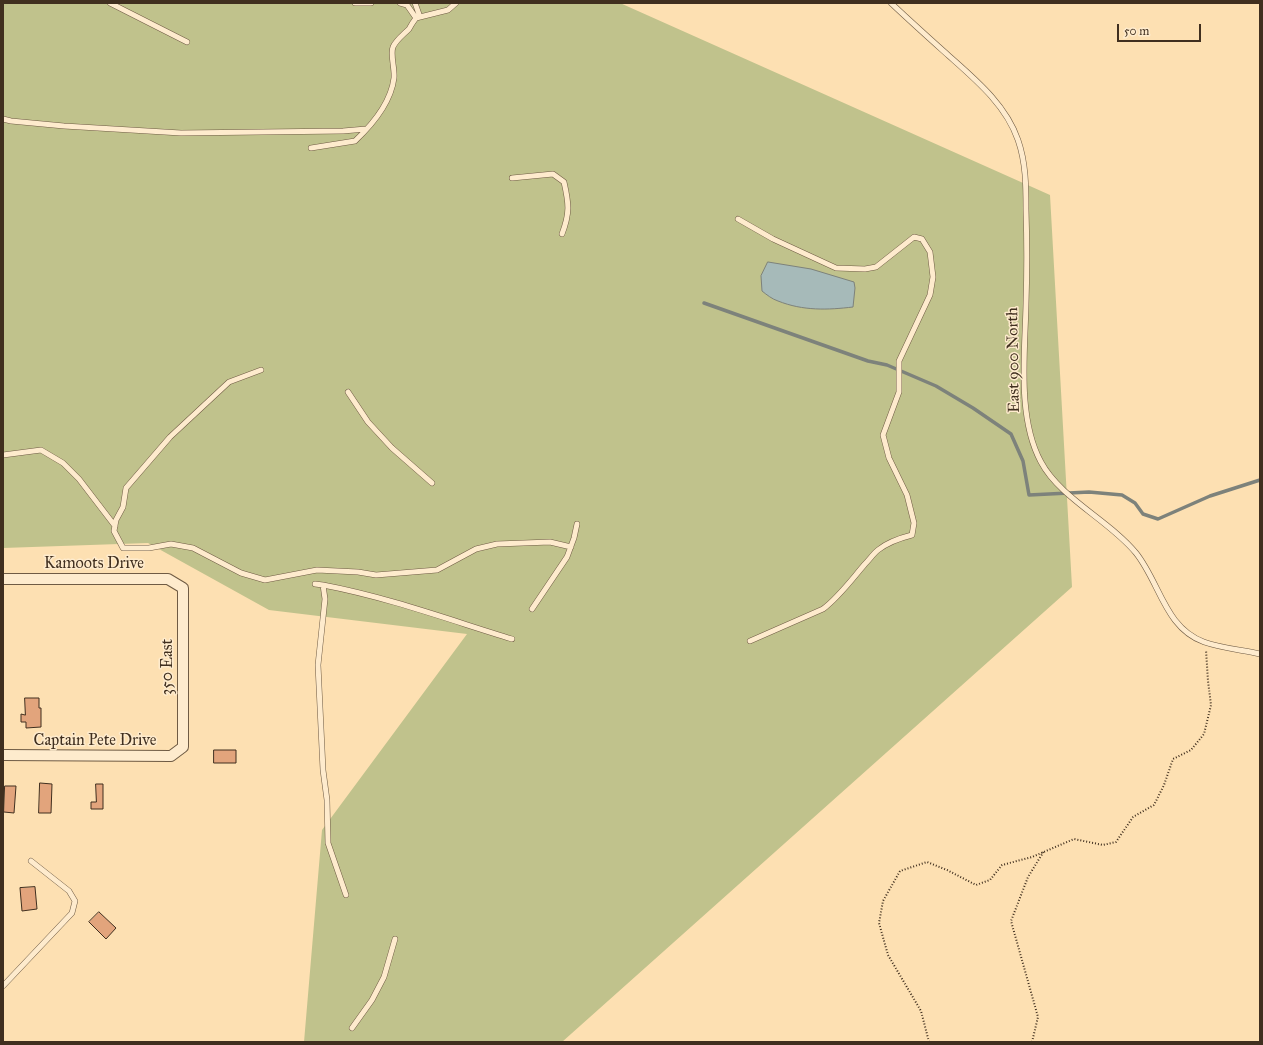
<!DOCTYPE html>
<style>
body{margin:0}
#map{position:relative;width:1263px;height:1045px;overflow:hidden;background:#fde0b2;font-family:"IM FELL Great Primer",serif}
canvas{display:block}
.frame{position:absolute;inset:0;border:4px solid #402f1f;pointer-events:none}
.scale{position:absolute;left:1117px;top:24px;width:84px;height:18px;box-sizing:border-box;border:2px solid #402f1f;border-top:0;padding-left:5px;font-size:12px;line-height:14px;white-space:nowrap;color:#402f1f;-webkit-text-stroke:3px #feebcd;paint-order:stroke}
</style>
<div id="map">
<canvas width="1263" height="1045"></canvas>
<div class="frame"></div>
<div class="scale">50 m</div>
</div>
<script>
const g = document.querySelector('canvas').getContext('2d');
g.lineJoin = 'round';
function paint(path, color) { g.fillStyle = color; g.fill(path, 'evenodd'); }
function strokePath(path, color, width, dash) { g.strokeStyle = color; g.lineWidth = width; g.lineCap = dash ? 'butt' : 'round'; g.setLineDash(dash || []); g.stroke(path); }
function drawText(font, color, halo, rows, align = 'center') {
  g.font = font + ' "IM FELL Great Primer",serif'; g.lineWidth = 3; g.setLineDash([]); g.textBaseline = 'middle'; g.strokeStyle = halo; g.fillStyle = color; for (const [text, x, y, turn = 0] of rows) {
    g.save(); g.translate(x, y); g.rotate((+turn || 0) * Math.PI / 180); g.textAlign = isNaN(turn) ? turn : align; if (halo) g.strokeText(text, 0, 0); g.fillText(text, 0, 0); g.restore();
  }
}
paint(new Path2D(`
 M3 3H620L1050 195 1072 587 562 1042H304L322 830 467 634 269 610 148 543 3 548Z`), '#c0c28c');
const water = new Path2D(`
 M768 262 811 269 854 282 855 288 853 307C828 310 803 311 778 301 772 299 767 295 762 291L761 276Z`);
paint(water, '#a6bab9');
strokePath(water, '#7d827b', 1);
strokePath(new Path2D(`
 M704 303 868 361 887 365 936 386 973 408 1011 434 1023 461 1029 495 1089 492 1122 495 1135 503 1143 514 1158 519 1210 496 1260 480`), '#7d827b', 3.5);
const building = new Path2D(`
 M25 698H39V708H41V727L26 728V722H21V714L25 715Z
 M214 750H236V763H214Z
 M40 783 52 784 51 813H39Z
 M96 784H103V809H91V802H96Z
 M5 786H16L14 813 4 812Z
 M35 887 37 909 22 911 20 888Z
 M99 912 116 928 106 939 89 922Z`);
paint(building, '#e2a47c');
strokePath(building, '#402f1f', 1);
const lane = new Path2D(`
 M110 3 187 42
 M355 3H371
 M400 3 407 5 416 18
 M415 3 420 17
 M891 3C910 21 929 38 949 56 976 80 1006 105 1018 140 1026 163 1026 186 1026 210 1027 241 1027 273 1026 304 1025 353 1017 418 1041 462 1060 498 1110 521 1136 553 1160 583 1165 628 1204 642 1221 648 1242 650 1260 654
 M3 119 11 121 64 126 181 133 343 131 366 129
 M311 148 355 141C372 125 391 102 394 78 395 69 390 54 393 47 396 40 403 35 409 29 411 25 413 22 416 18L448 10 456 3
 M512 178 553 174 564 182C569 204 570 213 562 234
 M738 219 773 239 836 268 865 269 876 267 914 237 922 239 930 252 933 277 930 295 899 361V392L883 435 889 458 907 495 914 523 912 535C900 538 888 542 878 550 873 554 870 559 865 564 852 579 839 597 823 609L750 641
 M261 370 229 382 170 437 126 488 123 507 116 520 114 531 123 548H149L171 544 193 548 241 573 265 580 317 570 358 572 376 575 437 570 476 549 497 544 550 542 571 547
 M348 392 368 422 392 448 432 483
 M3 455 41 450 63 463 79 479 115 526
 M315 584 323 585 325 599 318 665 323 770 327 800 328 843 346 895
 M323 585C387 597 450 620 512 639
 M532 609 567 557 574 538 577 524
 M3 986 72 913 75 901 69 891 31 861
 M352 1028 372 1000 384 977 395 939`);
const street = new Path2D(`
 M3 579H168L183 588V747L171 756 3 755`);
strokePath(lane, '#6f5b44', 6);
strokePath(street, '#6f5b44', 12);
strokePath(new Path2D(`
 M929 1042 921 1011 888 955 879 923 883 901 900 871 927 862 947 870 976 885 990 880 1002 865 1032 857 1074 839 1103 845 1116 842 1133 817 1154 805 1164 785 1173 759 1191 750 1204 734 1211 705 1208 681 1206 650
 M1032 1042 1038 1017 1011 921 1028 877 1044 851`), '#402f1f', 2, [1, 2]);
strokePath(lane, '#feebcd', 5);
strokePath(street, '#feebcd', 10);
drawText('16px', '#402f1f', '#feebcd', [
 ["East 900 North",1014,360,-91],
 ["Kamoots Drive",94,564],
 ["350 East",168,667,-90],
 ["Captain Pete Drive",95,741]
]);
</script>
